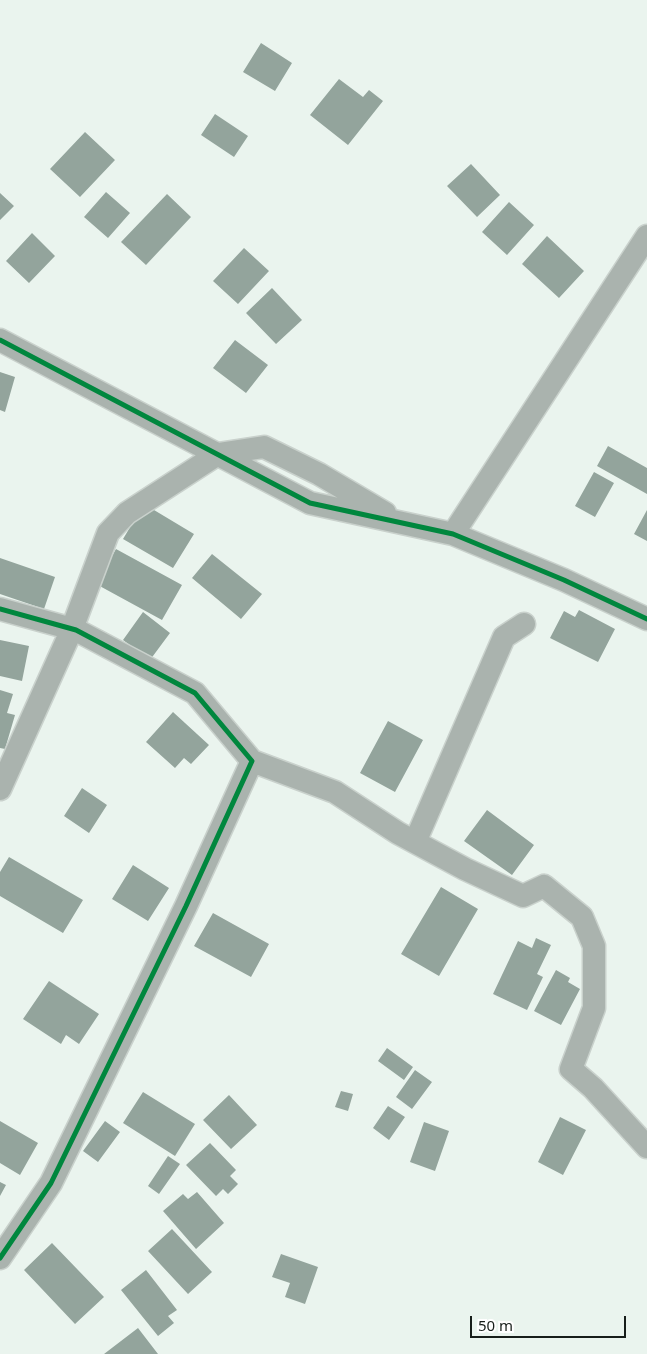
<!DOCTYPE html>
<style>
body{margin:0}
#map{position:relative;width:647px;height:1354px;overflow:hidden;background:#eaf4ee;font-family:"Noto Sans",sans-serif}
canvas{display:block}
.scale{position:absolute;left:470px;top:1316px;width:156px;height:22px;box-sizing:border-box;border:2px solid #171e1a;border-top:0;padding-left:6px;font-size:15px;line-height:18px;white-space:nowrap;color:#171e1a;-webkit-text-stroke:4px #fff;paint-order:stroke}
</style>
<div id="map">
<canvas width="647" height="1354"></canvas>
<div class="scale">50 m</div>
</div>
<script>
const g = document.querySelector('canvas').getContext('2d');
g.lineJoin = 'round';
function paint(path, color) { g.fillStyle = color; g.fill(path, 'evenodd'); }
function strokePath(path, color, width, dash) { g.strokeStyle = color; g.lineWidth = width; g.lineCap = dash ? 'butt' : 'round'; g.setLineDash(dash || []); g.stroke(path); }
paint(new Path2D(`
 M261 43 292 63 275 91 243 72Z
 M339 79 363 97 369 90 383 101 348 145 310 115Z
 M215 114 248 136 234 157 201 135Z
 M85 132 115 160 80 197 50 169Z
 M471 164 500 195 477 217 447 186Z
 M106 192 130 213 108 238 84 217Z
 M0 193 14 206 0 220Z
 M167 194 191 217 146 265 121 242Z
 M509 202 534 225 507 255 482 232Z
 M32 233 55 256 29 283 6 261Z
 M547 236 584 271 559 298 522 264Z
 M244 248 269 271 238 304 213 281Z
 M272 288 302 320 276 344 246 313Z
 M235 340 268 365 246 393 213 368Z
 M0 372 15 377 5 412 0 410Z
 M608 446 647 468V494L597 466Z
 M594 472 614 483 595 517 575 506Z
 M144 504 194 534 173 568 123 539Z
 M647 510V541L634 534Z
 M116 549 182 585 162 620 96 584Z
 M212 554 262 594 241 619 192 578Z
 M0 558 55 577 44 609 0 594Z
 M579 610 615 629 598 662 550 638 564 611 575 617Z
 M143 612 170 633 150 660 123 640Z
 M0 640 29 646 22 681 0 676Z
 M0 690 13 694 7 713 15 715 5 749 0 748Z
 M173 712 209 745 191 764 184 758 175 768 146 742Z
 M388 721 423 740 395 792 360 773Z
 M82 788 107 805 89 833 64 816Z
 M487 810 534 845 512 875 464 841Z
 M9 857 83 900 63 933 0 896V872Z
 M133 865 169 888 148 921 112 899Z
 M441 887 478 909 439 976 401 954Z
 M213 913 269 944 251 977 194 946Z
 M536 938 551 945 537 974 543 977 527 1010 493 994 518 941 532 948Z
 M556 970 570 978 568 982 580 989 561 1025 534 1011Z
 M49 981 99 1014 79 1044 66 1035 61 1044 23 1019Z
 M387 1048 413 1067 404 1080 378 1061Z
 M415 1070 432 1082 412 1109 396 1097Z
 M341 1091 353 1094 348 1111 335 1107Z
 M143 1092 195 1124 175 1156 123 1123Z
 M229 1095 257 1125 231 1149 203 1120Z
 M388 1106 405 1117 389 1140 373 1128Z
 M560 1117 586 1130 563 1175 538 1162Z
 M0 1121 38 1143 20 1175 0 1163Z
 M105 1121 120 1132 98 1162 83 1151Z
 M424 1122 449 1131 435 1171 410 1162Z
 M210 1143 236 1170 230 1176 238 1184 228 1194 223 1189 216 1196 186 1165Z
 M168 1156 180 1164 159 1194 148 1186Z
 M0 1182 6 1185 0 1196Z
 M197 1192 224 1223 196 1249 163 1211 183 1194 188 1199Z
 M172 1229 212 1272 188 1294 148 1251Z
 M52 1243 104 1297 75 1324 24 1270Z
 M281 1254 318 1267 305 1304 285 1297 290 1283 272 1277Z
 M146 1270 177 1310 168 1316 174 1323 158 1336 121 1290Z
 M138 1328 158 1354H104Z`), '#93a49c');
const minor = new Path2D(`
 M0 340 310 503 453 534 564 580 647 619
 M453 534 647 236
 M0 609 76 630 195 693 252 761 186 906 51 1183 0 1258
 M252 761 335 792 398 833 465 869 523 896 544 886 582 917 594 946V1008L571 1069 593 1088 647 1147
 M0 789 72 629 108 533 127 513 218 454 264 447 319 474 385 513
 M415 842 504 637 524 624`);
strokePath(minor, '#c9d1cc', 25);
strokePath(minor, '#aab3ae', 22);
strokePath(new Path2D(`
 M0 340 310 503 453 534 564 580 647 619
 M0 609 76 630 195 693 252 761 186 906 51 1183 0 1258`), '#00873e', 5);
</script>
